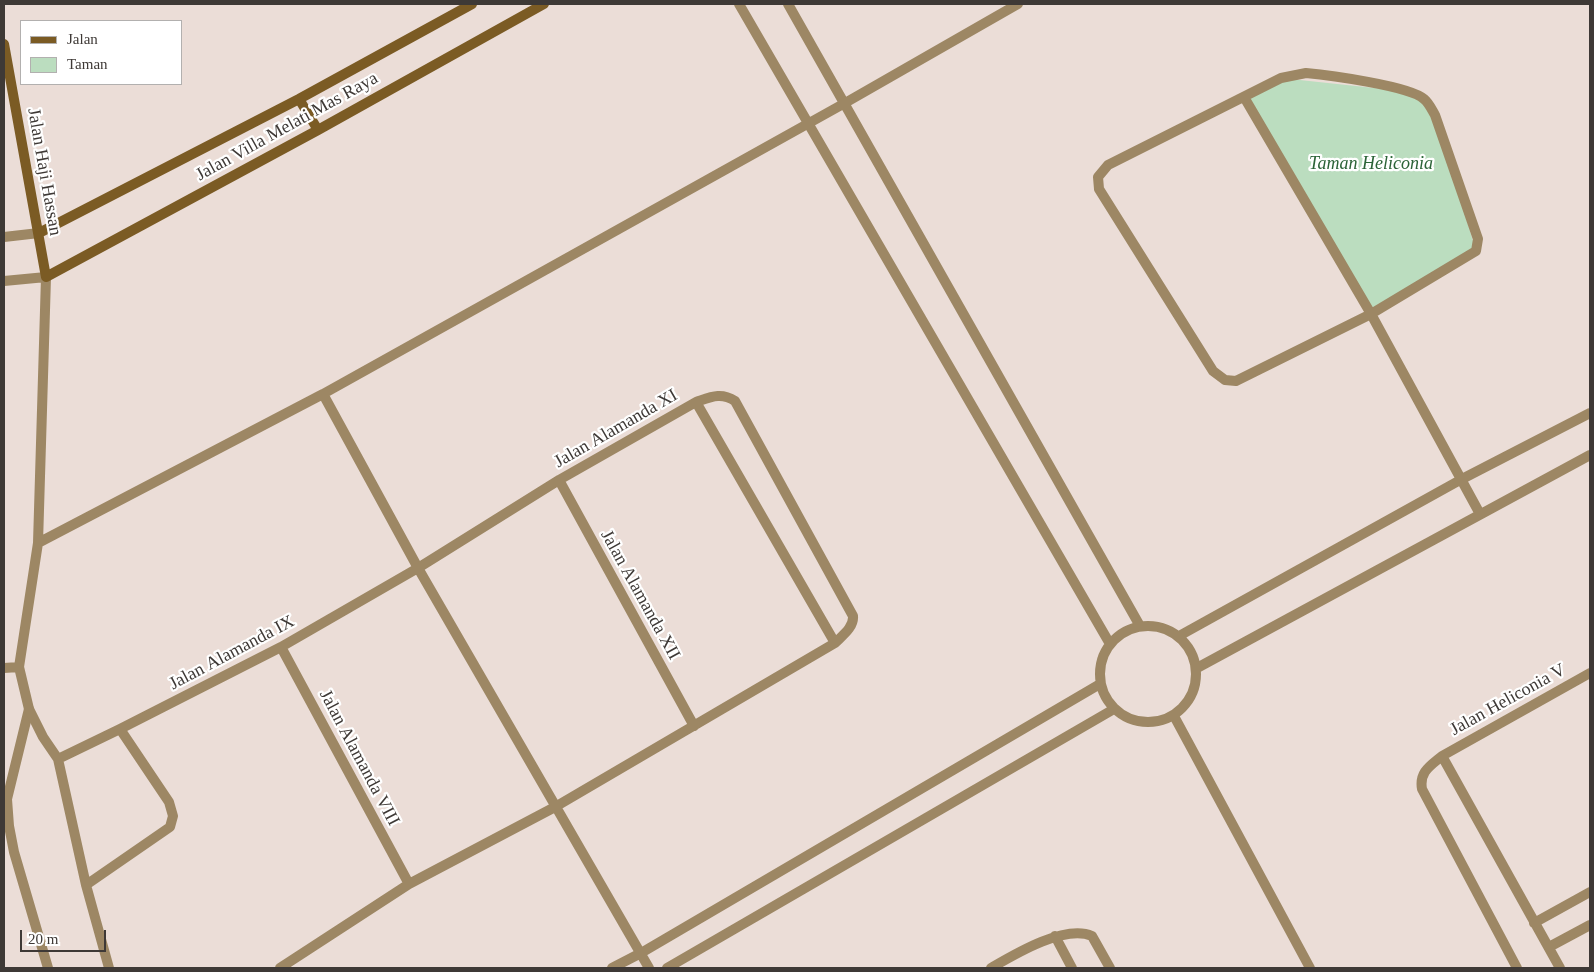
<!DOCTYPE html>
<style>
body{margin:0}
#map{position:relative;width:1594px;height:972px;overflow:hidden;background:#ebddd7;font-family:"Times New Roman",serif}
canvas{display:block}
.frame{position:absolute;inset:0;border:5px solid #3e3936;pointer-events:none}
.legend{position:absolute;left:20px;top:20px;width:162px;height:65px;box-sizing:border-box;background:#fff;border:1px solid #b2b0af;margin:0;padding:6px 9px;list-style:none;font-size:15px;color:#3e3936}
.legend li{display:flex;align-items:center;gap:10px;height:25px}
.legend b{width:25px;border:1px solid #b2b0af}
.scale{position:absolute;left:20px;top:930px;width:86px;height:22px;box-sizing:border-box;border:2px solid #3e3936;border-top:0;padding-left:6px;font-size:15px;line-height:18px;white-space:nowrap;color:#3e3936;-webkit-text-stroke:4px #fff;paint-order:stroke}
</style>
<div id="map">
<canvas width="1594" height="972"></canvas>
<div class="frame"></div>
<ul class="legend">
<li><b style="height:6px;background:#7b5b24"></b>Jalan</li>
<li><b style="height:14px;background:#bbddbf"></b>Taman</li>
</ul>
<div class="scale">20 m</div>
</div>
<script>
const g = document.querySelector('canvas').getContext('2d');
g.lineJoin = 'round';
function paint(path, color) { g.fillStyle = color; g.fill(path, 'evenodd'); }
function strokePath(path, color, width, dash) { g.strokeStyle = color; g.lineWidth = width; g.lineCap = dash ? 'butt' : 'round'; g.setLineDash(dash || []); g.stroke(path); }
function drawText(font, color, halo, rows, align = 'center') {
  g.font = font + ' "Times New Roman",serif'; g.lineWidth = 4.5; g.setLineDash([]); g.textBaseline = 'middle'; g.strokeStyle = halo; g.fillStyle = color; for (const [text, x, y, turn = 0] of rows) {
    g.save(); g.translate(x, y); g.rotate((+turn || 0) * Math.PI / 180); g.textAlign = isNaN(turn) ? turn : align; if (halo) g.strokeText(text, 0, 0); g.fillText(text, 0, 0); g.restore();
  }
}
paint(new Path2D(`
 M1281 78 1412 92 1435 115 1476 251 1371 314 1244 97Z`), '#bbddbf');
strokePath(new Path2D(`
 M29 709 7 799 9 826 14 852 48 968`), '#9d8764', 10);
strokePath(new Path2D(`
 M739 4 1110 644
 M788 4 1140 626
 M1306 73C1328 75 1410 86 1424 99 1429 103 1432 110 1435 115L1478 239 1476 251 1371 314 1236 381 1225 380 1213 371 1099 189 1098 177 1108 165 1281 78Z
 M1244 97 1371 314 1480 514
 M4 237 39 233
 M4 281 46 277 38 543 19 667 29 709 43 737 58 759 86 885 109 968
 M323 394 418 568 649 968
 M696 402 835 643
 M559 480 694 726
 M38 543 323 394 845 103 1018 4
 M1100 674a48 48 0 1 1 96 0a48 48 0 1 1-96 0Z
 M1179 636 1462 479 1590 413
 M281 647 409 884
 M4 668 19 667
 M1197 668 1590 455
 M1174 716 1310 968
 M1442 756 1560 968
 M58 759 120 729 281 647 418 568 559 480 696 402C711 397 721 392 735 401L853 616C854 627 843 635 835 643L555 807 409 884 280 968
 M86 885 170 827 173 816 169 802 120 729
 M1534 923 1590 892
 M1055 936 1072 968
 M1549 947 1590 925
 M612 968 641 953 1100 684
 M667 968 1114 709
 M991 968C1015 954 1065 924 1092 936L1110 968
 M1517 968 1422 789C1419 772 1430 766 1442 756L1590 673`), '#9d8764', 10);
strokePath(new Path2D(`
 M4 44 46 277 318 130 544 4
 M299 99 318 130
 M39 233 299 99 472 4`), '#7b5b24', 10);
drawText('18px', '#3e3936', '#fff', [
 ["Jalan Villa Melati Mas Raya",287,127,-29],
 ["Jalan Haji Hassan",44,172,80],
 ["Jalan Alamanda XI",616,429,-30],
 ["Jalan Alamanda XII",640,595,61],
 ["Jalan Alamanda IX",232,653,-28],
 ["Jalan Heliconia V",1508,700,-29],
 ["Jalan Alamanda VIII",359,758,62]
]);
drawText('italic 18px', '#2b6337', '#fff', [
 ["Taman Heliconia",1371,164]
]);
</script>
